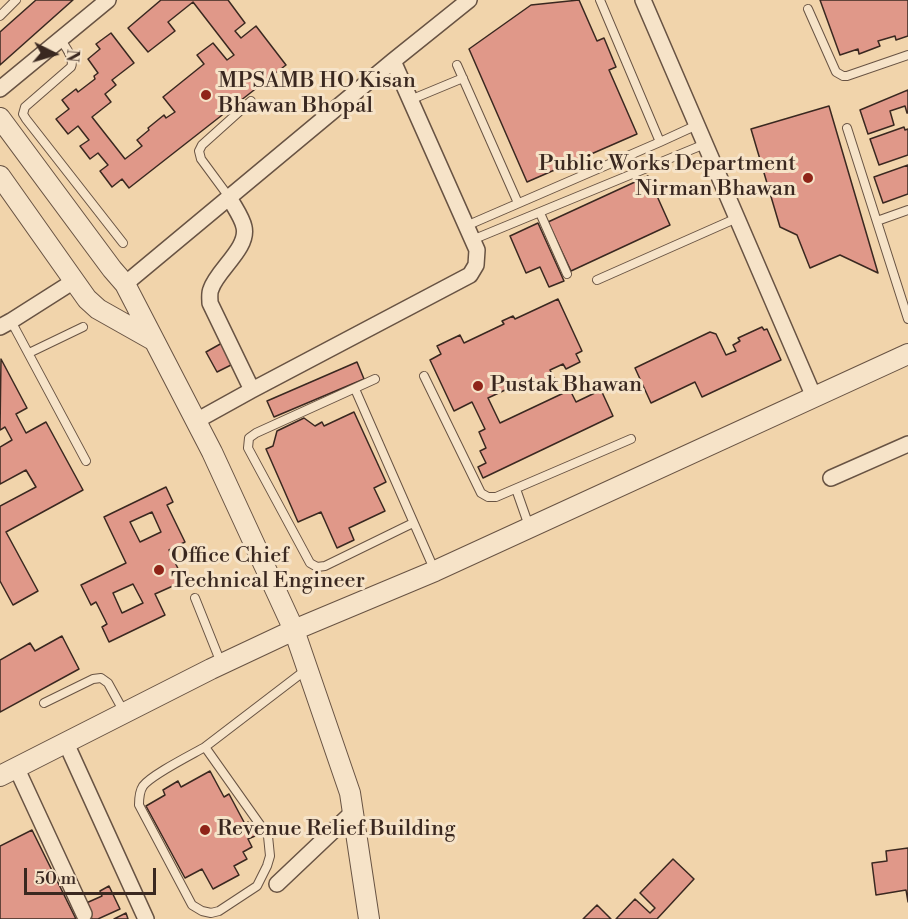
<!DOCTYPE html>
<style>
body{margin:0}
#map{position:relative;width:908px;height:919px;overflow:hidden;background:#f1d4ab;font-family:"Libre Bodoni",serif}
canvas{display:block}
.north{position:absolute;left:24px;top:24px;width:60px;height:60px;-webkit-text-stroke:4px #f6e3c8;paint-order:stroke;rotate:95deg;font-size:16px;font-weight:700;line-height:24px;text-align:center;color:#3a2820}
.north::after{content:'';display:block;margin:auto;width:21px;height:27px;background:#3a2820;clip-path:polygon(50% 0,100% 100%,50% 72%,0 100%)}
.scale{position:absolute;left:24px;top:868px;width:132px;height:27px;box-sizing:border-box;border:3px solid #3a2820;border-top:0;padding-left:8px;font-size:18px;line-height:21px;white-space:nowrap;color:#3a2820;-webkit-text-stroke:4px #f6e3c8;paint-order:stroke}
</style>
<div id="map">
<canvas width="908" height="919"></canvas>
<div class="north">N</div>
<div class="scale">50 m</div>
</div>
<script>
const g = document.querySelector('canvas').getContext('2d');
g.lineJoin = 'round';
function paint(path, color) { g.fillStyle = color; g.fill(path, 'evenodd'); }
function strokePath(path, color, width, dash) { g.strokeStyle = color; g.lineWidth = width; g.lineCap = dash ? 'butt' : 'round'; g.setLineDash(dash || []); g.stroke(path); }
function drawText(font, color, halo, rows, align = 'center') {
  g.font = font + ' "Libre Bodoni",serif'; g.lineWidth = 6; g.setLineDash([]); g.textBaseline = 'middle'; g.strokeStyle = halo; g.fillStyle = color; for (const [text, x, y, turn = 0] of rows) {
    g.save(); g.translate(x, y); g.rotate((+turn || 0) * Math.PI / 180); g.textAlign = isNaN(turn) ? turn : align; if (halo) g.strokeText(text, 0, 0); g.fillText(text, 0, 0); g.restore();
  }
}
const building = new Path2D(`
 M36 0H73L0 65V32Z
 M161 0H228L245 23 235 31 241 38 256 26 286 65 129 188 122 179 112 187 100 171 108 165 98 153 90 159 80 146 89 140 78 126 68 134 56 119 69 109 62 100 76 89 78 92 95 79 94 76 98 73 88 59 100 49 96 44 111 33 134 63 112 80 116 85 105 94 111 102 92 117 125 159 142 146 137 140 149 130 148 128 164 115 166 118 175 112 163 97 204 64 197 55 213 43 227 60 234 55 193 2 168 22 175 31 148 52 128 28Z
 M579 0 597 41 604 38 616 67 609 70 637 134 527 182 469 49 531 5Z
 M820 0H908V36L896 40 895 36 878 41 880 46 859 54 858 49 840 55Z
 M908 90V113H907L905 106 890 111 894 125 868 134 860 110Z
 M829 106 878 273 840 255 810 268 797 235 780 227 751 129Z
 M904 127 905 130 908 129V155L879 165 870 139Z
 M908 165V194L883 203 874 177Z
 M648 176 670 225 571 271 548 222Z
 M538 223 564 281 549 287 540 267 526 273 510 236Z
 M558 299 582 351 576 354 580 362 566 369 563 364 550 370 554 378 525 392 520 383 488 398 500 423 570 390 576 402 601 390 613 416 483 478 478 467 486 463 480 451 486 448 479 432 485 429 472 402 454 411 430 360 441 354 437 346 460 335 464 343 504 324 502 321 513 316 515 319Z
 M762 327 764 330 767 329 781 360 702 397 695 382 651 403 635 368 710 332 716 334 726 355 736 351 733 345 740 341 738 338Z
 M222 343 233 364 217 372 206 352Z
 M1 359 27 408 16 414 26 433 46 422 83 490 6 532 38 591 13 605 0 581V506L36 487 26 470 0 484V447L12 440 5 427 0 430Z
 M357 362 364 379 274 417 267 401Z
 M354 412 386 482 374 488 385 511 349 528 354 540 337 548 321 512 298 522 266 449 273 446 277 431 304 418 315 426 322 422 324 426Z
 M166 487 173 502 167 505 185 542 169 550 184 581 155 594 165 615 109 642 102 627 107 624 96 602 91 605 81 585 126 563 104 517ZM152 512 161 532 140 542 130 522ZM133 584 143 603 122 613 113 593Z
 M62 636 79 669 0 712V660L30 643 35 651Z
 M210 771 224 797 229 794 245 824 248 822 255 836 248 839 252 847 243 852 247 859 234 866 239 875 213 889 202 869 185 878 146 806 165 795 163 790 178 781 181 787Z
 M32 830 76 919H0V846Z
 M908 848V902L906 890 876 895 872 863 887 861 886 851Z
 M673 859 694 879 657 919H616L635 899 650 913 655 908 640 893Z
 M109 886 120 909 98 919H92L84 904 102 896 100 891Z
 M597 905 611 919H583Z
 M126 913 128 919H114Z`);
paint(building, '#e09889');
strokePath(building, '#3a2820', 1.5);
const service = new Path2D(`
 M600 0 660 142
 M808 9 836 72 843 76H847L908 55
 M0 16 16 0
 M61 40C65 47 75 58 71 67L25 107 23 114 26 119 123 243
 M457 65 518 203
 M410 100 463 78
 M847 128 908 319
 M229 197 201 159 199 151 202 145 251 101
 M540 213 567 274
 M877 221 908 210
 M466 226 660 142 697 125
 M472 240 705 144
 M597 280 737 218
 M11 321 86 461
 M29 353 83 327
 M424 376 481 493 488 497H496L631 439
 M375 379 256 433 249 438 248 448 310 563 317 567 325 566 413 523
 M355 389 434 569
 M516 489 529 526
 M195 598 221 663
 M44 703 93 679 101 678 108 683 124 712
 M205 747C191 755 151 775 143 786 139 792 139 799 139 805L192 905 202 911 211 913 219 911 257 886 267 866 270 856 268 836 205 747 307 669`);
const minor = new Path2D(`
 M643 0 814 397
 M0 89 108 0
 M229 197C234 207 242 217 244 227 249 248 217 270 211 289 209 293 210 299 210 303L252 390
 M125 284 393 61 469 0
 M0 327 11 321 74 281
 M196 421 252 390 470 275 476 265 477 250 393 61
 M831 478 908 444
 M66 743 146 919
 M16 767 84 914
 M277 884 353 812`);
const tertiary = new Path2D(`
 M0 118 112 269 125 284 212 452 294 630 350 793 369 919
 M0 176 87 299 98 309 153 340
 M0 776 211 669 294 630 435 571 908 354`);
strokePath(service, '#685343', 10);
strokePath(minor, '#685343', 18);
strokePath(tertiary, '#685343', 22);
strokePath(service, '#f6e3c8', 8);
strokePath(minor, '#f6e3c8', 15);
strokePath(tertiary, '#f6e3c8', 20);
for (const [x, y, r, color] of [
 [206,95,6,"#8f2418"],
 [808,178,6,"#8f2418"],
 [478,386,6,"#8f2418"],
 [159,570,6,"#8f2418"],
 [205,830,6,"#8f2418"]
]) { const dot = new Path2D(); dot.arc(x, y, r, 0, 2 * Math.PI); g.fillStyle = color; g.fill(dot); strokePath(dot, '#f6e3c8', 2); }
drawText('22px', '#3a2820', '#f6e3c8', [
 ["MPSAMB HO Kisan",218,82],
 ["Bhawan Bhopal",218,107],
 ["Public Works Department",796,165,"right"],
 ["Nirman Bhawan",796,190,"right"],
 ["Pustak Bhawan",490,386],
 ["Office Chief",171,557],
 ["Technical Engineer",171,582],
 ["Revenue Relief Building",217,830]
], 'left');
</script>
